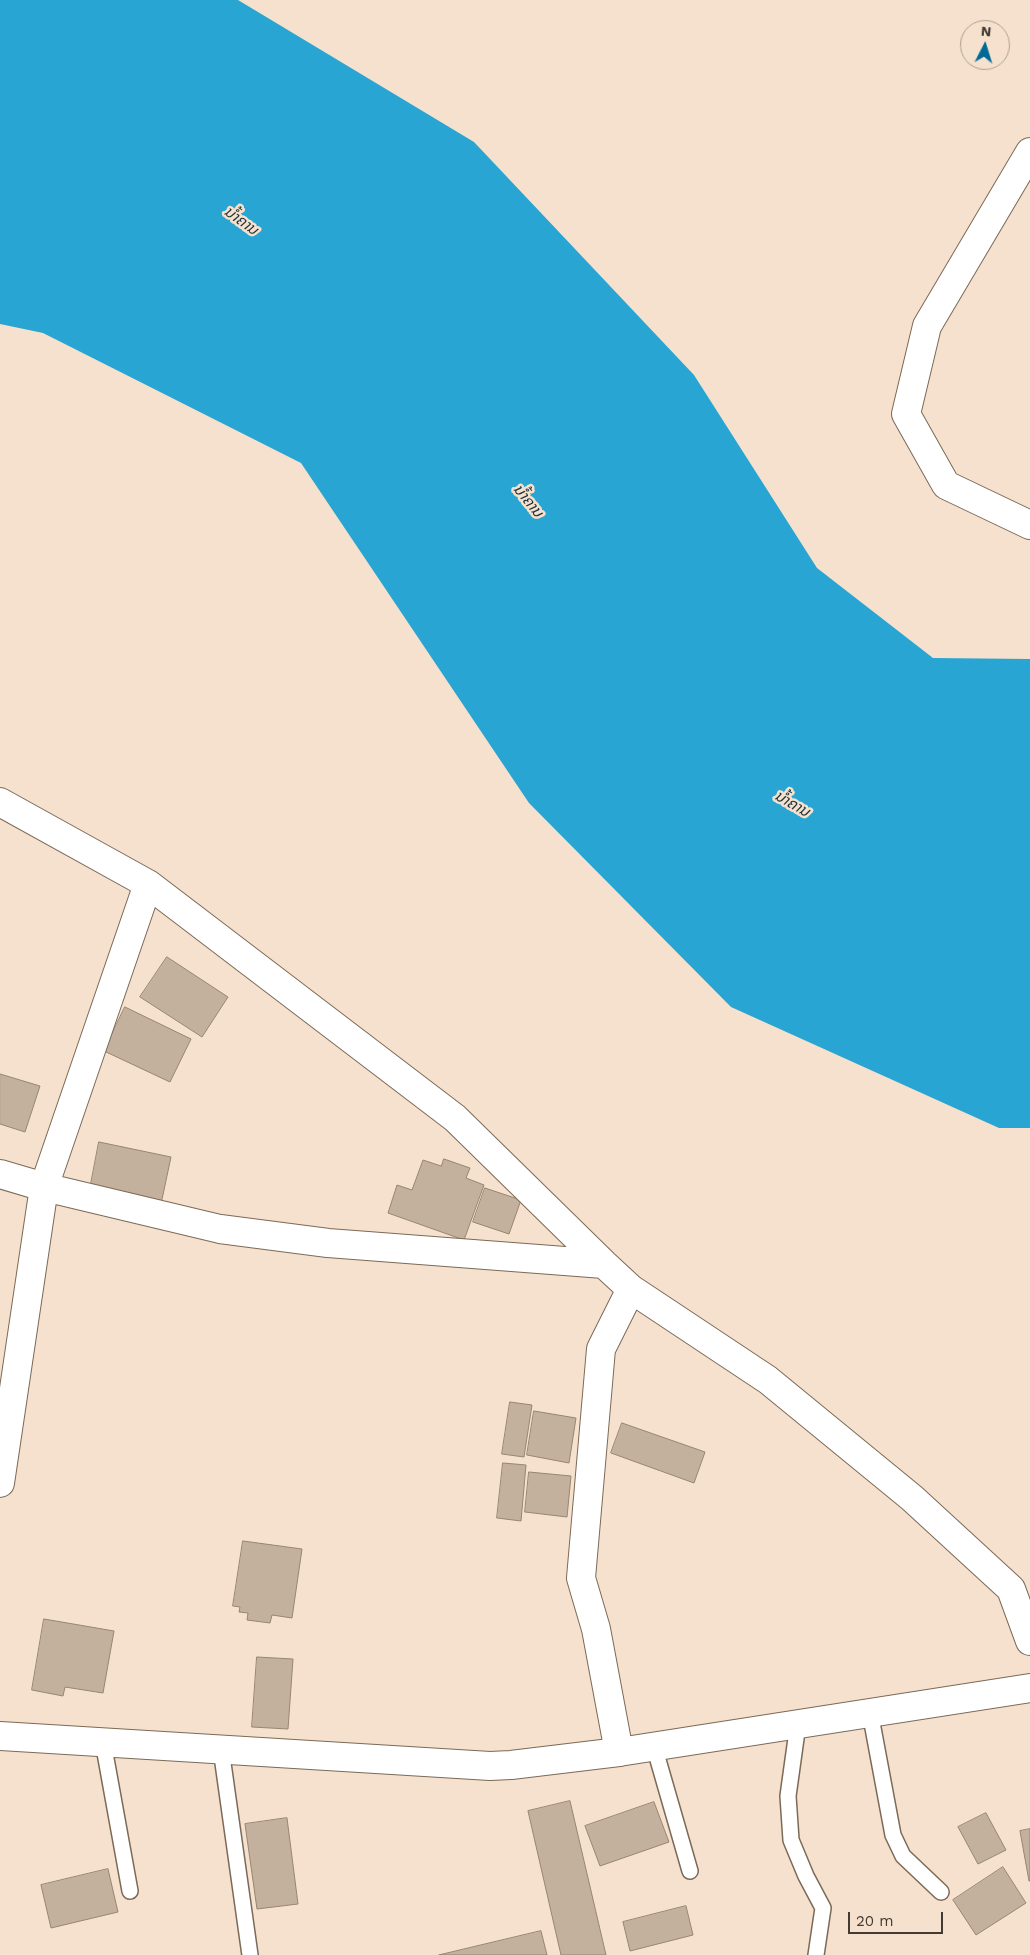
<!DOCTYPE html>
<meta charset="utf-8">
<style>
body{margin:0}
#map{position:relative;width:1030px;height:1955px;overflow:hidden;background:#f5e1cd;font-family:"Work Sans",sans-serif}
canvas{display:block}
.north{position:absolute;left:960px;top:20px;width:50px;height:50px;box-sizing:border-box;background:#f5e1cd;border:1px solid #ae9f8f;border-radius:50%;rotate:5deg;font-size:14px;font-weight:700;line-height:20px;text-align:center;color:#433b33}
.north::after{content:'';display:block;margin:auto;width:18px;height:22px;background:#006997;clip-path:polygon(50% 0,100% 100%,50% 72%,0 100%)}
.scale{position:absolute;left:848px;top:1912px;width:95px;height:22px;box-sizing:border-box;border:2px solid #433b33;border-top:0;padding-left:6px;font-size:15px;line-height:18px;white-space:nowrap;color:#433b33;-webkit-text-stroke:4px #f5e1cd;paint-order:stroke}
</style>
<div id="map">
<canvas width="1030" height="1955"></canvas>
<div class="north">N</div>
<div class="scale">20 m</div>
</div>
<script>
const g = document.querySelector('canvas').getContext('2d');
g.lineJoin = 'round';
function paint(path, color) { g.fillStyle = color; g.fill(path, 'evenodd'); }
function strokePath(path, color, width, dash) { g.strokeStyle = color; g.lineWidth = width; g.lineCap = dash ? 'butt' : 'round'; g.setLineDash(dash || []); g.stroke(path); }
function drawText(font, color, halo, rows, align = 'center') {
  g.font = font + ' "Work Sans","Noto Sans Lao",sans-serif'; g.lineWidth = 5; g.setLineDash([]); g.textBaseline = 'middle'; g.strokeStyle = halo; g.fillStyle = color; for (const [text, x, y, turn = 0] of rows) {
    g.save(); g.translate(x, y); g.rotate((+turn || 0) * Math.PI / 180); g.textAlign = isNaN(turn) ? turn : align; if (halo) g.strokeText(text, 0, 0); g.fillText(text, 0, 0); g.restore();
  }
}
paint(new Path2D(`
 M0 0H238L474 142 694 375 817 568 933 658 1030 659V1128H999L731 1007 529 803 301 463 43 333 0 324Z`), '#28a5d2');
const building = new Path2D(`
 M167 957 228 997 202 1037 140 997Z
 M125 1007 191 1039 170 1082 104 1051Z
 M0 1074 40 1086 25 1132 0 1124Z
 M99 1142 171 1157 161 1204 90 1189Z
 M444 1159 470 1168 466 1178 484 1185 464 1240 388 1213 397 1185 412 1190 423 1160 441 1166Z
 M485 1188 521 1200 509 1234 473 1222Z
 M510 1402 532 1405 524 1457 502 1454Z
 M534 1411 576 1418 569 1463 527 1455Z
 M622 1423 705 1452 694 1483 611 1453Z
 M503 1463 526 1465 521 1521 497 1518Z
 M529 1472 571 1476 567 1517 525 1512Z
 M243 1541 302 1549 292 1618 272 1615 270 1623 247 1620 248 1613 239 1612 240 1607 233 1606Z
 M44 1619 114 1631 103 1693 65 1687 63 1696 32 1690Z
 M257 1657 293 1659 288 1729 252 1727Z
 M570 1801 606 1955H561L528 1811Z
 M654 1802 669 1842 600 1866 585 1826Z
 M986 1813 1006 1850 978 1864 958 1827Z
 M287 1818 298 1904 257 1909 245 1824Z
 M1030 1829V1881H1029L1020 1831Z
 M1003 1867 1026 1903 976 1935 953 1900Z
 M108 1869 118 1912 51 1928 41 1885Z
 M686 1906 693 1935 630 1951 623 1922Z
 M541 1931 547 1955H439Z`);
paint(building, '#c4b19d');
strokePath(building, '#978572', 1);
const lane = new Path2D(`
 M870 1712 893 1835 903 1856 941 1892
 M798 1724 788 1796 791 1840 806 1876 823 1908 816 1955
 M103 1742 130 1891
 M654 1746 690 1871
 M221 1749 250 1955`);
const street = new Path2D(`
 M1030 152 927 326 906 414 946 485 1030 525
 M0 802 148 884 455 1118 604 1264 631 1289 768 1380 912 1498 1011 1589 1030 1641
 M0 1174 44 1187 220 1229 328 1243 604 1264
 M0 1483 44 1187 148 884
 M619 1752 596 1629 581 1578 601 1349 631 1289`);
const secondary = new Path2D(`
 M0 1736 490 1766 511 1765 619 1752 1030 1688`);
strokePath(lane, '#7b6a58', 18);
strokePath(street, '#7b6a58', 30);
strokePath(secondary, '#7b6a58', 30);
strokePath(lane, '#fff', 15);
strokePath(street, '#fff', 28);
strokePath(secondary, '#fff', 28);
drawText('italic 15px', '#1b2f38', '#f5e1cd', [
 ["ນ້ຳຄານ",241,221,36],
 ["ນ້ຳຄານ",528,501,51],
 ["ນ້ຳຄານ",792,804,30]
]);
</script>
